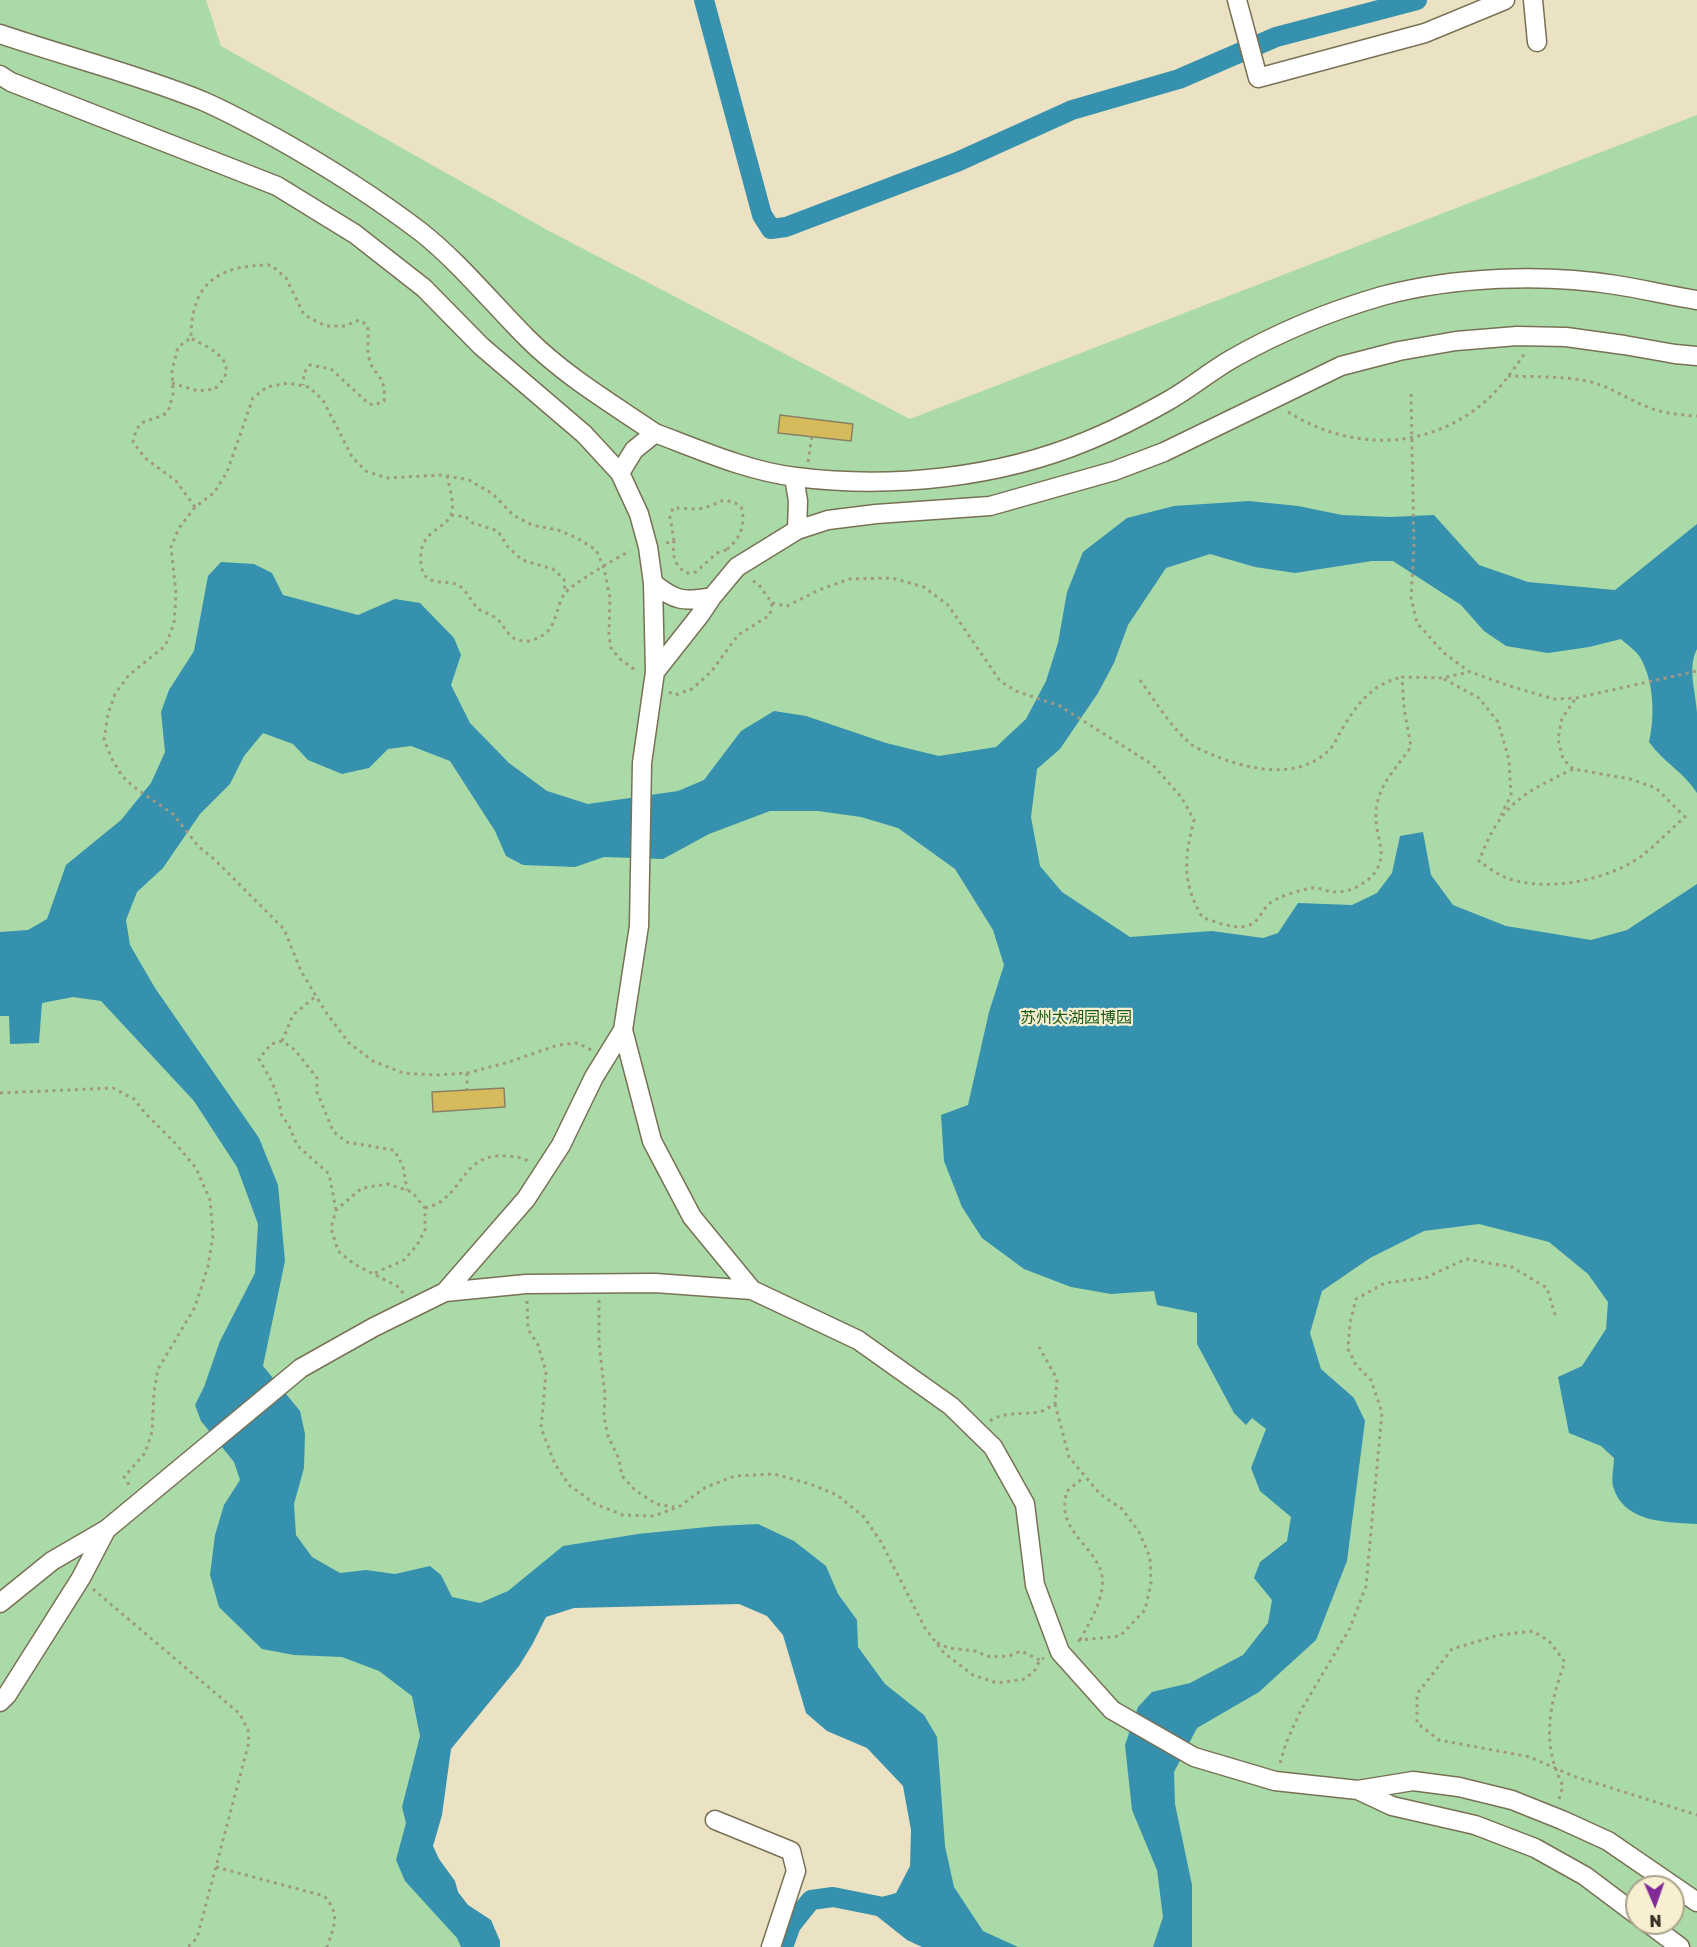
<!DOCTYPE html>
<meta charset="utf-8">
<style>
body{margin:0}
#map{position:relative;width:1697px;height:1947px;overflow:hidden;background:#ebe2c3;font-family:"Golos Text",sans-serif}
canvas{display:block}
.north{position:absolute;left:1625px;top:1875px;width:60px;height:60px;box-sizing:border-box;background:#f8efd0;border:2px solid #aaa38c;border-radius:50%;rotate:178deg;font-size:16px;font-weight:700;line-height:24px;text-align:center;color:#353125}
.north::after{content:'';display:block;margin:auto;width:21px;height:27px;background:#812b99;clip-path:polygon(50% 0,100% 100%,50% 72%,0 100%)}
</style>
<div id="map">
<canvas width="1697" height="1947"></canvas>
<div class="north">N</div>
</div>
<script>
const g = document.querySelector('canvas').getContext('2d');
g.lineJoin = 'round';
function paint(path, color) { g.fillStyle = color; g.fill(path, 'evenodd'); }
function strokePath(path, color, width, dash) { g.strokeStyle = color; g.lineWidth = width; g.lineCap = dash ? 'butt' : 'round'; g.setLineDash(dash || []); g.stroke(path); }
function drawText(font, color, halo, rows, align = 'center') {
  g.font = font + ' "Golos Text","Noto Sans SC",sans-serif'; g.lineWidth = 4.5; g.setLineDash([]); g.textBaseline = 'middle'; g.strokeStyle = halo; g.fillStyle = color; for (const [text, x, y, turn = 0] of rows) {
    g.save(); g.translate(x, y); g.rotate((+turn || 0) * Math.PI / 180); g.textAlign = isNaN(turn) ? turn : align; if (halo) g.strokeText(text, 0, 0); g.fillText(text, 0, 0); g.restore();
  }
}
paint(new Path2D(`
 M0 0H206L221 46 549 231 910 419 1697 115V1947H978L920 1803 765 1555 567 1564 444 1716 421 1845 473 1947H0ZM1637 1887H1673V1923H1637Z`), '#aadaa8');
paint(new Path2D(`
 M1249 501 1298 506 1342 515 1390 517 1434 515 1479 565 1528 582 1615 590 1697 524V649C1687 668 1696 692 1697 713 1697 739 1697 766 1697 793 1685 773 1663 762 1649 742 1655 717 1654 682 1641 659 1637 651 1627 645 1621 639L1589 647 1548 653 1506 646 1484 631 1461 605 1393 561H1372L1295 573 1255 567 1210 554 1166 568 1128 625 1114 663 1098 693 1060 749 1037 769 1031 817 1040 866 1062 892 1130 937 1212 931 1263 938 1278 933 1298 903 1352 905 1377 893 1392 873 1400 836 1423 832 1431 875 1453 905 1506 926 1591 940 1627 930 1697 884V1524C1666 1522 1623 1523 1613 1486 1611 1478 1614 1466 1614 1458L1601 1446 1569 1433 1558 1377 1582 1366 1606 1329 1608 1302 1588 1274 1549 1242 1479 1224 1424 1231 1370 1258 1322 1291 1310 1333 1321 1369 1354 1398 1365 1421 1347 1561 1316 1640 1259 1692 1197 1728 1174 1772 1175 1804 1192 1885V1947H1153L1163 1917 1157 1870 1132 1810 1125 1745 1138 1707 1152 1692 1190 1683 1243 1655 1268 1623 1272 1600 1254 1578 1260 1562 1287 1541 1291 1517 1260 1491 1251 1468 1266 1429 1252 1418 1246 1425 1234 1413 1197 1344V1313L1157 1305 1154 1291 1111 1294 1071 1287 1024 1269 982 1238 962 1207 944 1161 941 1115 968 1105 989 1012 1004 965 993 930 955 869 898 828 861 817 818 811H770L709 834 663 859 604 857 575 867 523 865 506 856 495 831 450 761 411 746 388 749 369 768 342 774 308 760 293 744 263 733 244 756 230 784 200 814 163 868 137 892 126 920 130 945 155 988 259 1138 278 1185 285 1261 263 1366 300 1411 305 1434 304 1468 294 1504 296 1535 312 1557 340 1573 366 1570 395 1574 430 1566 441 1575 452 1597 480 1603 508 1591 563 1546 638 1534 717 1526 758 1524 794 1541 826 1566 838 1594 857 1620 858 1647 885 1684 924 1715 937 1737 945 1846 954 1887 983 1931 1018 1947H922L907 1940 873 1913 878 1898 896 1893 910 1866 911 1830 903 1786 867 1748 827 1731 806 1713 783 1635 767 1616 739 1604 574 1608 546 1617 532 1645 519 1666 451 1749 442 1815 433 1846 439 1859 455 1881 458 1892 468 1905 491 1920 500 1941V1947H461L457 1938 405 1881 396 1860 406 1823 402 1807 420 1736 412 1696 379 1671 342 1657 294 1655 262 1649 219 1607 210 1575 215 1535 224 1505 240 1480 234 1462 201 1421 195 1405 204 1387 220 1341 255 1273 258 1224 237 1167 194 1101 101 1001 73 997 42 1003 39 1043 10 1044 9 1016H0V932L28 930 47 919 66 865 121 820 151 783 165 752 161 712 169 690 194 651 208 576 221 562 254 564 272 573 283 595 358 615 395 599 420 603 454 638 461 655 451 685 470 723 509 763 547 791 588 804 678 791 704 780 741 731 774 711 806 716 886 743 939 756 996 747 1026 719 1046 681 1058 643 1067 592 1083 552 1127 518 1174 506Z`), '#3691ae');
strokePath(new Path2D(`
 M704 0 762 215 771 229 786 227 957 162 1072 110 1179 79 1276 37 1417 0
 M783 1947 791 1925 811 1900 833 1897 898 1910`), '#3691ae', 20);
const building = new Path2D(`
 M780 415 853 424 851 441 778 433Z
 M504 1088 505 1107 433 1112 432 1092Z`);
paint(building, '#d6bb5d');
strokePath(building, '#8a8165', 1.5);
const minor = new Path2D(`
 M1237 0 1258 78 1425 33 1505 0
 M1533 0 1537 42
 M0 34C67 57 137 74 203 101 228 112 252 125 276 138 326 166 375 197 421 232 460 263 492 303 527 338 565 376 611 403 655 433
 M0 75 11 82 277 186 355 234 424 288 481 346 584 434 620 473 639 514 648 547 653 583 655 672 642 763 639 926 623 1030 652 1141 692 1217 752 1290 858 1340 951 1406 993 1447 1025 1504 1035 1585 1060 1652 1112 1710 1194 1757 1275 1781 1358 1790 1392 1806 1475 1825 1535 1848 1585 1876 1637 1915
 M620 473 634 450 655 433C700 450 747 471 796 477 891 489 998 478 1087 441 1114 430 1141 416 1166 402 1188 390 1208 373 1230 360 1277 333 1330 311 1382 296 1453 277 1543 273 1616 285 1643 289 1670 296 1697 300
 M797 530 828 520 876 514 990 506 1114 471 1164 452 1341 366 1399 351 1456 341 1517 336 1566 337 1624 345 1675 354 1697 356
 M653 583C675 601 683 602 712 597
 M655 672 700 615 712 597 737 567 797 530 798 501 794 477
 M445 1292 526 1199 561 1145 594 1077 623 1030
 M0 1603 52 1561 107 1529 301 1368 374 1327 445 1292 526 1284 655 1283 752 1290
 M0 1702 7 1695 81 1578 106 1530
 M1358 1790 1413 1781 1459 1787 1512 1800 1562 1820 1608 1841 1697 1902
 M715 1820 791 1851 796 1871 771 1947
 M1648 1923 1680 1947`);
strokePath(minor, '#797155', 21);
strokePath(new Path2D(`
 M1508 376C1534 377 1562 376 1587 381 1607 385 1624 397 1643 405 1660 413 1678 415 1697 416
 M172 383 198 391 215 389C217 386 222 382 224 378 235 357 204 346 191 338
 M1411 394 1414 547 1411 598 1417 623 1444 653 1470 672 1513 687 1554 699 1576 698 1697 671
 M1288 412C1352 452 1430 451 1488 399 1502 386 1514 369 1525 353
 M808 462 812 436
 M447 476C449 487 454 500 452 512 447 531 417 529 421 564 424 592 451 575 463 589 469 595 473 605 480 610 484 613 489 613 493 616 508 625 505 642 528 641 535 640 543 636 548 631 557 621 557 604 565 593 572 584 618 557 630 551
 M195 507 176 481 145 458 133 442C139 414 148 425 168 412L173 394 172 370 178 347 191 338C191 282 219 265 271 265L286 278 304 315 326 326H345L359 320 367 325C370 337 366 347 369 358 373 376 387 375 384 401L375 405 369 404 331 369 310 365 304 373 303 385
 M451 515 466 517 473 523 498 531 508 547 522 560 553 569 564 579 565 593
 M674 541 670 517 673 508C683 508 695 510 704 508 722 503 720 495 741 506 746 523 741 539 726 550
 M666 543 674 541C672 555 674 565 686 573L696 572 717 553 726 550 728 552
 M772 603 787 606 819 590 849 579 892 578 924 587 948 605 1000 681 1016 691 1060 706 1153 765 1182 798 1194 820C1184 860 1182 881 1202 917 1215 922 1233 929 1247 926 1260 922 1260 912 1269 904 1276 897 1303 889 1312 888 1320 887 1327 892 1334 892 1351 893 1373 881 1379 865 1384 852 1379 842 1377 829 1371 792 1391 775 1411 747L1404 708 1402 677 1442 678 1470 672
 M1444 679 1479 698 1498 722 1509 760 1511 795 1501 815
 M1140 680C1156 702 1171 728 1192 745 1198 749 1206 752 1213 755 1248 770 1300 781 1330 749 1335 744 1338 735 1342 729 1357 704 1372 684 1402 677
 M669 692 675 695 692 689 711 672 738 635 770 615 772 603 759 585 751 579
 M1573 769C1521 794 1500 805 1479 861 1486 866 1494 872 1502 876 1542 894 1610 881 1644 854 1658 843 1671 829 1685 817L1656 788 1630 779 1573 769 1563 759 1558 739 1562 718 1576 698
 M282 1041 293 1015 316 996
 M591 1050 578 1043 558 1045 509 1062 467 1073 435 1075 403 1073 373 1061 349 1043 325 1011 301 971 284 929 215 860 198 846 173 814 134 787 122 776 112 759 104 740 108 714 115 694 129 675 165 646 174 624 176 593 171 547 179 528 195 507 214 493 227 472 253 398 267 387 288 383 309 387 323 400 352 457 366 471 386 478 442 475 469 480 493 494 513 515 532 525 558 530 577 538 596 550 604 568 610 598 609 635 611 648 620 659 638 672
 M467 1073V1090
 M0 1093 113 1088 134 1099 145 1113 175 1143 196 1168 210 1200 213 1235 208 1266 195 1307 158 1369 154 1392 152 1432 145 1453 124 1477 131 1488
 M425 1208C464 1200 459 1152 507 1156 516 1157 522 1157 530 1162
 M336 1210 329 1174 297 1145 289 1126 281 1114 279 1101 272 1082 259 1059 271 1044 282 1041 295 1050 317 1078V1092L333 1131 346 1142 394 1150 403 1166 407 1190
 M375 1273 404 1260 417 1245 425 1230V1208L412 1192 388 1184 362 1188 336 1210 331 1228 338 1251 354 1264 397 1286 404 1294
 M599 1300V1343L605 1395 604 1417 608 1436 619 1459 622 1476 635 1490 656 1504 674 1507
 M527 1301 528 1329 538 1345 546 1372 541 1428 555 1464 569 1485 595 1504 623 1515 654 1516 680 1506 706 1487 735 1476 774 1474 810 1484 837 1495 864 1517 881 1542 925 1628 944 1653 973 1675 997 1683 1025 1679 1035 1670 1040 1660 1044 1658
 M1055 1404 1069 1457 1100 1494 1122 1509 1139 1532 1150 1557 1151 1583 1145 1610 1120 1636 1080 1640 1074 1643
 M990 1421C1006 1410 1025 1416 1042 1411 1046 1410 1050 1406 1055 1404L1057 1379 1039 1347
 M93 1589 240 1714 248 1730 249 1742 197 1938 189 1946 184 1947
 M1080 1640C1089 1623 1099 1608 1102 1589 1108 1556 1069 1541 1065 1511 1064 1505 1066 1498 1066 1492L1084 1477
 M937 1643 949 1648 975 1651 990 1657 1009 1656 1021 1651 1040 1660
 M1280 1763 1286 1743 1300 1712 1350 1628 1366 1586 1382 1412 1371 1380 1356 1365 1348 1349 1350 1323 1356 1299 1385 1283 1425 1278 1466 1259 1512 1267 1547 1288 1556 1318
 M1559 1799 1563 1786C1541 1743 1549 1706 1565 1662L1549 1641 1533 1631 1499 1635 1452 1649 1417 1694V1723L1439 1740 1530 1757 1573 1776 1697 1815
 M216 1867 324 1896C341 1914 334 1926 327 1947`), '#a09982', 3, [3, 4.5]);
strokePath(minor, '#fff', 18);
drawText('16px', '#175a18', '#f8efd0', [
 ["苏州太湖园博园",1076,1018]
]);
</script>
